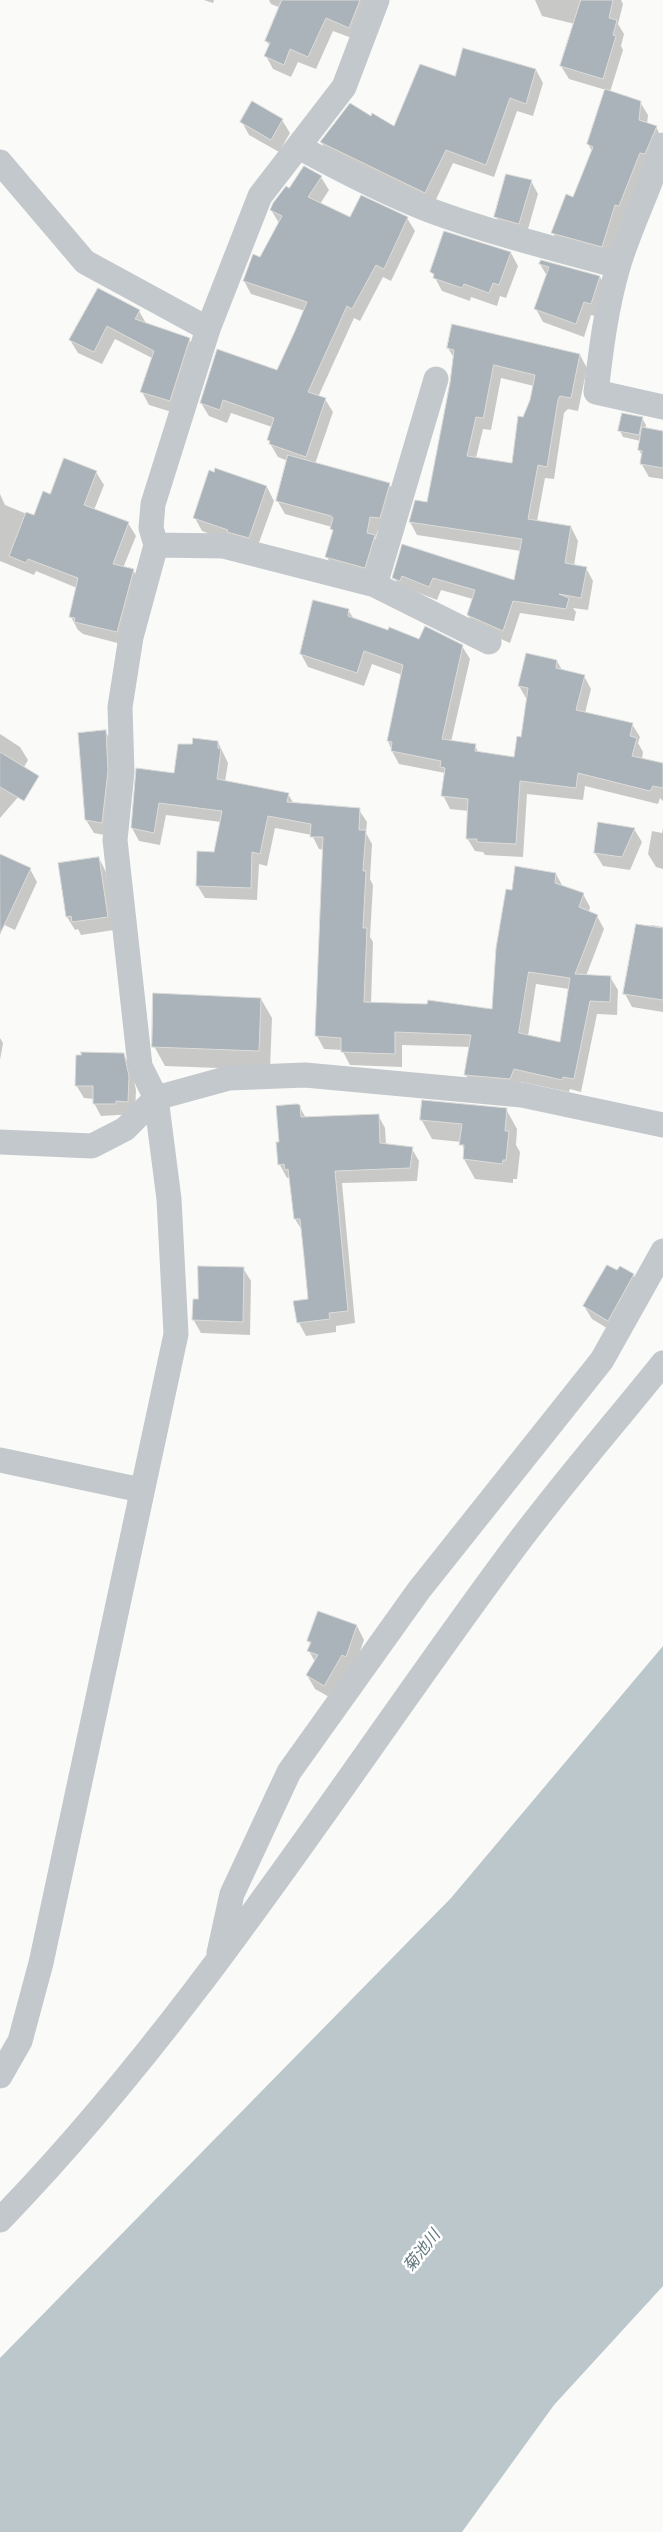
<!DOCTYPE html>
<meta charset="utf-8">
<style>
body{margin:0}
canvas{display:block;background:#fafaf8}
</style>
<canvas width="663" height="2532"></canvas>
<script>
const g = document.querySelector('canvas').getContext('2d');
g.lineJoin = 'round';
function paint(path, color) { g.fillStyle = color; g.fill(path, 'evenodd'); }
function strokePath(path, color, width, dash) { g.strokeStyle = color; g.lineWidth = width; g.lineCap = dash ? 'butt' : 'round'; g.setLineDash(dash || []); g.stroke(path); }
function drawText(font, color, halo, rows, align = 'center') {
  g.font = font + ' Quicksand,"Noto Sans JP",sans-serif'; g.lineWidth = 5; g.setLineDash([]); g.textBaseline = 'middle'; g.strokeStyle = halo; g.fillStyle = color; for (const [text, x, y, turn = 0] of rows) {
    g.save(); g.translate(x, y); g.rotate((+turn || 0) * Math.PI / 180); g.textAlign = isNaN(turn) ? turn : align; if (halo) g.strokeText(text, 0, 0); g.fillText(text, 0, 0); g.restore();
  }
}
paint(new Path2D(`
 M663 1646V2286L554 2405 462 2532H0V2358L451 1898Z`), '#bbc7cb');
paint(new Path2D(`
 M204 0H214L213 3Z
 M269 0H373L357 40 333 31 316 69 298 62 291 77 273 69 266 56 270 46 266 41 281 8 271 4Z
 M535 0H621L623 4 618 24 624 34 621 46 623 50 610 92 640 102 648 115 647 124 656 127 663 140 626 218 623 217 609 259 560 246 553 233 574 198 592 151 588 144 606 90 569 79 561 66 575 24 542 16Z
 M536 70 543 83 533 116 517 111 494 177 453 163 433 206 329 155 321 142 371 118 395 128 456 78Z
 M282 120 290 133 279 152 249 135 242 122Z
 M321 177 329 190 320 204 350 219 407 218 415 231 391 281 383 277 360 321 354 318 318 397 325 399 333 412 315 464 389 484 397 497 387 531 378 530 375 539 382 550 373 580 334 570 327 557 334 532 332 527 285 514 277 500 288 461 278 457 268 440 272 427 231 413 227 423 209 416 201 403 278 371 305 311 251 294 244 281 260 258 279 223 271 210 290 189Z
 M531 181 538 194 526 236 503 229 496 217Z
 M511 253 518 266 506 298 500 296 497 306 471 297 470 301 442 291 432 272Z
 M542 262 600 277 607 290 599 317 591 315 584 337 543 322 536 309 547 276 540 264Z
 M139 311 147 325 189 339 197 352 178 414 149 405 142 392 152 358 115 339 102 364 78 353 70 340Z
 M448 348 580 355 587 368 578 411 568 409 564 413 554 479 545 478 537 521 571 527 578 541 574 566 586 568 593 581 588 610 573 608 576 612 574 621 520 613 510 643 476 628 468 615 473 599 441 590 437 600 409 589 401 591 394 577 403 546 515 582 521 551 417 535 410 522 416 501 428 503 454 358ZM501 378 534 386 513 465 476 458 483 429 491 430Z
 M642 418 646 425 645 429 663 432V479L649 477 641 463 642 456 639 450 641 441 623 437 620 431Z
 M216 470 267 487 274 501 256 551 202 531 195 518Z
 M96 472 104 485 94 510 128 523 136 536 123 568 133 570 141 583 125 645 83 634 78 630 71 617 77 588 36 571 34 575 0 561V494L5 505 34 517 51 496Z
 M348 610 354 619 419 641 462 646 470 659 451 742 475 746 479 753 515 758 522 738 527 700 519 686 557 661 562 670 584 676 591 689 585 713 632 724 640 737 638 743 643 752 642 759 663 768V801L660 798 658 804 585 786 583 800 527 794 523 857 485 855 483 852 475 851 467 838 469 811 450 809 443 795 445 773 399 764 392 751 388 741 402 675 372 664 364 686 308 667 301 654Z
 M106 732 113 745 109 836 94 833 86 820Z
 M0 734 20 747 28 760 24 767 32 781 0 818Z
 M218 742 228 763 225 782 288 794 294 804 359 810 367 822 366 833 372 844 370 879 373 885 370 937 373 942 371 1004 494 1011 513 892 556 874 563 887 583 894 590 907 589 912 597 916 604 929 586 976 610 977 618 990 617 1015 597 1014 581 1092 570 1089 569 1092 521 1082 517 1092 473 1088 466 1075 471 1047 402 1045V1067L350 1065 342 1050 324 1049 317 1036 324 850 319 849 312 835 275 828 267 866 259 864 257 900 205 898 197 885 215 853 221 822 166 815 160 845 139 841 132 828 175 775ZM536 984 569 989 561 1044 528 1036Z
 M663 828V869L656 867 648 854 652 831 662 833Z
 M634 829 642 842 630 870 603 866 595 853Z
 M0 855 30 869 37 882 15 930 0 923Z
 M99 858 106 872 114 930 81 935 78 929 75 930 67 917Z
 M651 925 663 927V1012L632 1007 625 994Z
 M261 999 272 1018 270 1070 165 1066 154 1046Z
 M0 1038 3 1043 0 1060Z
 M123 1054 131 1067 136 1090 135 1114 101 1116 94 1103V1099L84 1098 76 1085Z
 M299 1106 306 1118 378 1115 385 1128 386 1145 412 1149 419 1161 417 1181 342 1183 355 1323 336 1326V1332L306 1336 299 1323 294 1302 309 1301 303 1232 295 1219 290 1177 287 1178 280 1165 278 1143H281Z
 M506 1109 517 1129 516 1145 520 1152 517 1179H513V1183L475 1179 464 1159 465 1152 461 1142 432 1139 421 1119Z
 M243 1268 251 1281 250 1335 201 1333 193 1319 199 1300Z
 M617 1272 633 1275 640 1288 615 1333 592 1319 584 1306Z
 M319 1613 357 1626 364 1640 354 1669 331 1698 315 1689 307 1675 315 1662 309 1651 311 1645 308 1641Z`), '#0003');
const building = new Path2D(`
 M282 0H360L349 28 326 18 308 57 290 49 284 65 264 56 270 43 265 41Z
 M581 0H613L609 18 617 20 613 35 616 36 603 79 560 66Z
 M463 48 536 69 526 104 510 98 486 165 446 150 425 193 320 142 350 103 371 116 372 113 394 126 420 64 455 76Z
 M605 89 641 101 639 120 657 126 645 154 640 153 619 206 615 205 602 247 551 233 566 194 573 197 593 147 587 144Z
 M252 101 283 119 271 140 240 122Z
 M304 166 322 176 308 197 350 217 361 195 408 217 384 269 376 265 352 309 347 306 308 392 326 398 306 457 269 444 270 441 267 440 274 418 223 400 220 410 200 403 217 349 277 370 295 331 307 302 243 281 253 254 260 257 282 216 270 210 273 203 286 186 289 188Z
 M506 174 532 180 519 224 494 217Z
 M444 231 511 252 499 285 493 283 489 293 464 284 462 288 433 278 434 274 430 272Z
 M541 260 600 276 591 304 584 302 576 324 534 309 549 267 539 264Z
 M98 288 140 310 135 319 190 338 170 401 140 392 154 351 107 326 94 352 69 340Z
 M452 324 580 354 571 398 560 396 558 400 547 467 538 465 528 519 571 526 565 563 587 567 581 598 559 594 569 598 566 609 513 601 503 631 467 615 475 590 433 578 429 587 402 576 400 581 392 578 402 544 514 580 522 539 409 522 415 500 427 502 450 383 454 350 447 348ZM494 365 535 375 530 400 523 417 518 416 512 463 467 456 476 417 483 418Z
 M622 413 643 417 639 435 618 431Z
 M642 427 663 431V468L640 464 642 451 638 450Z
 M288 455 390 483 380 518 370 517 367 533 375 535 365 568 325 557 333 530 330 529 333 518 331 516 276 501Z
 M64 458 97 471 84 505 129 522 113 564 134 569 117 632 74 622 75 618 69 617 78 578 28 559 26 563 9 556 26 512 34 515 43 491 50 494Z
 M215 468 267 486 249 538 227 532 228 530 193 518 209 470 214 472Z
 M313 600 349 609 348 616 388 630 389 627 419 639 425 626 463 645 442 739 476 744 475 751 514 757 517 736 521 737 528 688 518 686 526 653 557 660 556 668 585 675 576 710 633 723 630 736 637 738 632 756 663 763V788L653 786 650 791 578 773 576 788 520 781 516 844 477 842V839H466L468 799 441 796 445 768 440 767 441 761 391 751 392 742 387 741 403 665 364 651 357 673 300 654Z
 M106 730 108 771 102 823 85 820 78 733Z
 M193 738 218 741V748L221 749 217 779 289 793 287 802 360 808 359 830H366L363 871H366L363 928H367L364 1002 427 1004 428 1000 492 1009 496 948 506 889 512 890 515 866 556 873 555 883 584 893 579 907 598 915 575 974 611 976 610 1002 590 1001 574 1079 563 1077 562 1080 514 1069 510 1079 464 1075 471 1035 395 1032V1054L341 1052V1038L315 1036 323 837H310L311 824 268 816 260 854 252 852 251 888 196 886 197 851 214 852 222 811 159 803 154 833 131 828 136 768 174 773 178 744H192ZM529 972 570 978 560 1042 519 1033Z
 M0 752 39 776 24 801 0 787Z
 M598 822 635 828 622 857 594 853Z
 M0 854 31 868 0 934Z
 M99 857 108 917 72 922 71 916 66 917 58 863Z
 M636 924 663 928V1000L623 994Z
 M153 993 261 998 259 1051 152 1047Z
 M81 1052 124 1053 129 1076 128 1102 116 1101V1104H93V1086H75L76 1055H81Z
 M422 1100 507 1108 505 1131H509L506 1160H503L502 1164 463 1159 464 1145H459L462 1124 420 1120Z
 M297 1104 300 1105 301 1117 379 1114 380 1143 413 1147 410 1168 335 1171 348 1311 329 1313 330 1319 297 1323 293 1301 308 1299 304 1257 300 1219H294L288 1169 285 1170 284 1164 278 1165 276 1142H279L276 1106Z
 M607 1265 617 1270 620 1266 634 1274 608 1321 583 1306Z
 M198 1266 244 1267 243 1322 192 1320 193 1299H198Z
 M318 1611 357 1625 346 1657 342 1655 324 1686 306 1675 318 1655 307 1651 311 1642 307 1641Z`);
paint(building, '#aab3b9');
strokePath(building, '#dcdcda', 1);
strokePath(new Path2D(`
 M663 145C651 187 630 226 618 267 606 308 601 350 596 392L663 407
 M299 147C341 170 385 193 429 210 491 233 555 249 618 266
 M0 162 85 262 208 329
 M156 545 223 546 375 585 489 642
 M375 585 436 379
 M0 1142 92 1146 125 1129 156 1098 229 1078 305 1075 522 1095 663 1125
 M0 1460 141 1490
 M219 1953 232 1894 289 1772 419 1590 602 1360 663 1251
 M0 2076 20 2041 41 1963 176 1334 169 1199 156 1098 140 1066 115 840 122 772 120 707 131 637 156 545 151 528 153 504 208 329 260 196 344 87 377 0
 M0 2220C193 2021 339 1785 503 1563 553 1494 610 1429 663 1363`), '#c3c8cc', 25);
drawText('italic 16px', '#60757c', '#fff', [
 ["菊池川",422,2251,-52]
]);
</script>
